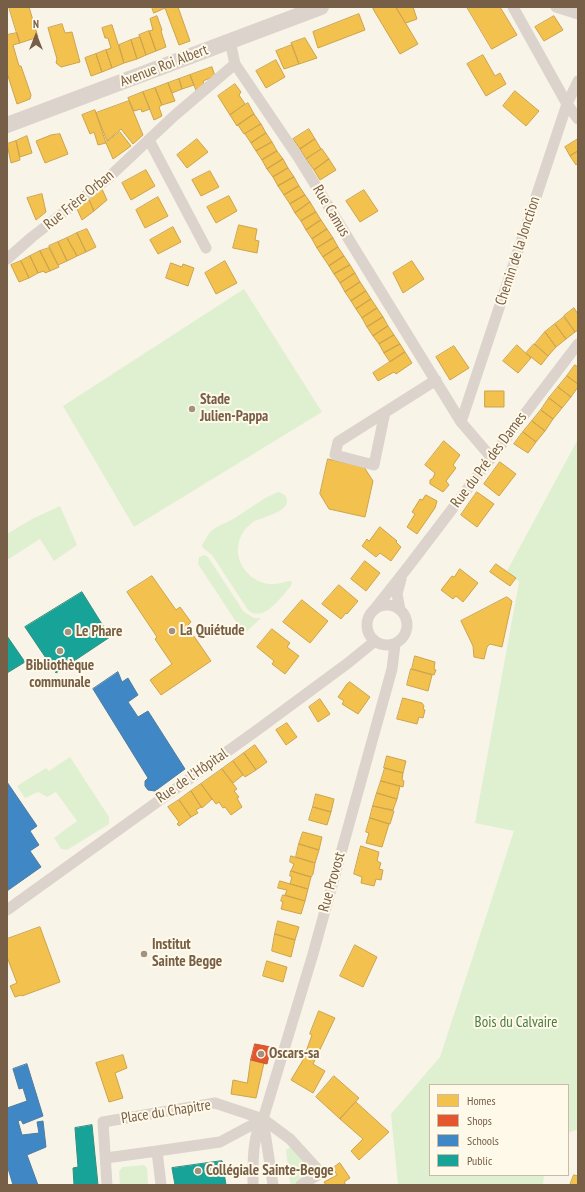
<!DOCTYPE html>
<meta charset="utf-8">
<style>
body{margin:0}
#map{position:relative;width:585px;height:1192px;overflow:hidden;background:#f8f4e8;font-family:"PT Sans Narrow",sans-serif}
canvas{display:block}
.frame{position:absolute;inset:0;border:8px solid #775e46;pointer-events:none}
.legend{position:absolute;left:429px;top:1084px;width:140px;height:92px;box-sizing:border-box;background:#fff9e9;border:1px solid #c9bba8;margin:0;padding:5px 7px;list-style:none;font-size:12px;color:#775e46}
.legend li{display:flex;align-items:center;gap:8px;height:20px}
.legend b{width:20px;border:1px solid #c9bba8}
.north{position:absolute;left:16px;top:16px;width:40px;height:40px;-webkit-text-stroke:3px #fff9e9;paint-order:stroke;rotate:0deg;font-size:11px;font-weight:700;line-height:16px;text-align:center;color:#775e46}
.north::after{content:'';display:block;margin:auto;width:14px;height:18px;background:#775e46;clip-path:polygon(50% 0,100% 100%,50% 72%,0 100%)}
</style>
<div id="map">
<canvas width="585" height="1192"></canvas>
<div class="frame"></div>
<ul class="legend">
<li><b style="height:11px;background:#f2c14e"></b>Homes</li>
<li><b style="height:11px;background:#e4572e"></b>Shops</li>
<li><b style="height:11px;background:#3f88c5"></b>Schools</li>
<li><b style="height:11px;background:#17a398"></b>Public</li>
</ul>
<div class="north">N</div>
</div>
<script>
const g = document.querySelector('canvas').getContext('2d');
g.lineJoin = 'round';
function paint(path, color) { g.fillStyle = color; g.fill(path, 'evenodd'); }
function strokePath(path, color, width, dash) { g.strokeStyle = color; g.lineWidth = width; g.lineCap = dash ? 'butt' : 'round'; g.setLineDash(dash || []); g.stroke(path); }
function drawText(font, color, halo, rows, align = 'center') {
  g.font = font + ' "PT Sans Narrow",sans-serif'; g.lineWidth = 4; g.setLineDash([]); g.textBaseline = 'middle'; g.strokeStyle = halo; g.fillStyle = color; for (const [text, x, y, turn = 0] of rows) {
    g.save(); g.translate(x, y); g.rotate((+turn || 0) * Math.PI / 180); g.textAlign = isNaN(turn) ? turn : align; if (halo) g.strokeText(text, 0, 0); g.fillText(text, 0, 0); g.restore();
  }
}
paint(new Path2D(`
 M244 289 322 412 134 527 63 406Z
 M578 439V1129L568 1133V1085H430V1175H544L543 1185H398L391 1114 440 1057 514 831 475 823 519 582 507 571Z
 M278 492C282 493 286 495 287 500 289 512 262 517 253 522 248 526 244 530 241 536 231 557 246 581 269 584 276 585 283 582 290 581L292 582 291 586C282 596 263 624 248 610L212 555 203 548 202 545 210 532 215 528 235 518 265 498Z
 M60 506 77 545 54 561 40 539 7 560V534L32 519Z
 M204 555 208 557 244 612 254 618H261L244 634 198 564 199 557Z
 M70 757 109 817V824L67 850 61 849 54 838 77 821 56 792 47 797 38 792 25 798 17 786 46 768 49 771Z
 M289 1148H292L316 1171 296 1185H292L290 1183 286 1150Z
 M144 1165 147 1168 148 1185H120L119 1172 122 1167Z`), '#dff0d1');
const homes = new Path2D(`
 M9 7H29L38 37 20 43Z
 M152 7H178L190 41 179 45 165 8 154 13Z
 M377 7H396L418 44 400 54 373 9Z
 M396 7H413L417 19 406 23Z
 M467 7H500L517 35 492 49Z
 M359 14 365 30 318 48 313 32Z
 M157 16 162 30 161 31 166 47 156 51 149 31 153 30 150 19Z
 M554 16 563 30 544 41 535 27Z
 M62 24 65 33 72 32 80 62 61 67 56 63 57 59 48 28Z
 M112 25 124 63 112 68 106 50 111 48 108 38H105L102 28Z
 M149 31 156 51 146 55 139 35Z
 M17 33 20 43 13 45 19 66H21L31 95 30 99 17 104 7 73V35Z
 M140 37 146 55 137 59 131 40Z
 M305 38 317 58 299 64 291 43Z
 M131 40 137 59 124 63 119 45Z
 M292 45 299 64 284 69 276 51Z
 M106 50 112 68 102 72 96 54Z
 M96 54 102 72 91 76 85 58Z
 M483 55 495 76 500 73 506 84 486 96 467 64Z
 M276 60 285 77 266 88 256 71Z
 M212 67 215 76 203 81 205 87 197 93 190 75Z
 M190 75 194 85 182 89 179 79Z
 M179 79 182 89 172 93 168 83Z
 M168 83 175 101 162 105 155 88Z
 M235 84 241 92 239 95 245 104 230 115 218 96Z
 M155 88 162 105 159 107 162 116 154 120 143 92Z
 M515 91 539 111 526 126 503 106Z
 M143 92 150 109 142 112 141 109 134 111 128 98Z
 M129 101 143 135 133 144 121 129 107 141 96 113Z
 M248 103 254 114 237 126 230 115Z
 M95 110 106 143 98 145 94 132 90 134 82 115Z
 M254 114 261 124 244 134 238 125Z
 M261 124 266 133 251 143 245 134Z
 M309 129 315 139 300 149 293 139Z
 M120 132 131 146 113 159 106 143Z
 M266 133 272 142 256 151 251 143Z
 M60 134 68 154 45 163 36 141 51 135Z
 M27 136 32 153 20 157 16 141Z
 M197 139 208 152 187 168 177 155Z
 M315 139 321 149 306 159 300 149Z
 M578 139V151L570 156 565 147Z
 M16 141 20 160 11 163 7 144Z
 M272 142 277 151 262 160 256 151Z
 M322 149 329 159 314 170 306 159Z
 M277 151 283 159 267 169 262 160Z
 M578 151V163L576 165 570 156Z
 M283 159 288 168 273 177 267 169Z
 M329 159 336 170 320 180 314 170Z
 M288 168 294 177 278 186 273 177Z
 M146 170 155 186 131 200 122 183Z
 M210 171 219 187 201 196 192 180Z
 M294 177 299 186 284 195 278 186Z
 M299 186 305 195 290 204 284 195Z
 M102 189 107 200 94 211 89 200Z
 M364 190 378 211 360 222 346 201Z
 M42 194 46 212 36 220 27 198Z
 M305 195 310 202 295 213 290 204Z
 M229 196 237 211 216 223 207 207Z
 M158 197 168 216 145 228 136 210Z
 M89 200 94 211 82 220 77 209Z
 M310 202 316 212 301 221 295 213Z
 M316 212 321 220 306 230 301 221Z
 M321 220 327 229 312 239 306 230Z
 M239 225 257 229 255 240 259 241 257 253 233 248Z
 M173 227 181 242 158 254 150 240Z
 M87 229 96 247 86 252 77 233Z
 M327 229 333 238 317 248 312 239Z
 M77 233 86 252 77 256 67 238Z
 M67 238 77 256 67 261 58 242Z
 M333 238 338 247 323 257 317 248Z
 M58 242 67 261 58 265 49 246Z
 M338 247 344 256 329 266 323 257Z
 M49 248 59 267 50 271 40 251Z
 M40 251 50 271 45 273 44 271 38 273 30 256Z
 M30 256 38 273 29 278 21 261Z
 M344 256 350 265 334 274 329 266Z
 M21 261 29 278 19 282 11 265Z
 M225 261 237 283 216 294 205 273Z
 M412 261 424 279 403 293 393 273Z
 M171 263 182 267 183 264 194 268 188 286 166 278Z
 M350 265 355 273 340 283 334 274Z
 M355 273 360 282 345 292 340 283Z
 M360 282 366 291 351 301 345 292Z
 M366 291 371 299 356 309 351 301Z
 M371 299 377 308 362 318 356 309Z
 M377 308 383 317 367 327 362 318Z
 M574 308 578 314V330L575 332 564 316Z
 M383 317 388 326 373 336 367 327Z
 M564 317 575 332 566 339 555 324Z
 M555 324 566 339 556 347 545 332Z
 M388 326 394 335 379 344 373 336Z
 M545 332 556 347 548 356 535 344Z
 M394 335 400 344 384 353 379 344Z
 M400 344 405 352 390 362 384 353Z
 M534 344 548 356 541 365 526 353Z
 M517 345 531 358 518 373 503 361Z
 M454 346 469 368 450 380 436 357Z
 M405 352 412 363 396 374 394 372 378 381 373 373Z
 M575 365 578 367V384L567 376Z
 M567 376 578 384V387L571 397 558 387Z
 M558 387 571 397 562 408 549 398Z
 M485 391H504V407H485Z
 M549 398 562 408 553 419 541 410Z
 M541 410 553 419 545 431 532 421Z
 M532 421 545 431 536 442 523 432Z
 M523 432 536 442 528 453 514 444Z
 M444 441 460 455 453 465 456 468 446 481 449 485 443 492 430 484V480L433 478 435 473 425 465Z
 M328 459 364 467 373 481 365 517 329 509 320 494Z
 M500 462 516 474 499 496 484 484Z
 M477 492 494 504 477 527 461 515Z
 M426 495 437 501 435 508 417 534 407 527 415 514 412 512 420 499 422 500Z
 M380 527 397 541 396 542 401 547 391 561 380 553 376 557 362 546 367 539 369 541Z
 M365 561 380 573 366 591 351 579Z
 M496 564 516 578 510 586 490 572Z
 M460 569 478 583 463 602 456 596 453 599 441 590 452 576 454 577Z
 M152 576 176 610 180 607 191 622 187 626 211 661 161 695 150 680 172 664 155 639 157 637 127 592Z
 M339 585 358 601 347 614 346 613 341 619 322 604Z
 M507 597 512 601 502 647 490 644 487 647 484 659 474 657 473 646 461 621Z
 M302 600 328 621 310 643 283 622Z
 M272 629 290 643 287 647 299 656 285 674 272 664 274 661 257 647Z
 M415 656 435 662 434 669 436 670 434 675 412 669Z
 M411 669 432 675 428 691 407 685Z
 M350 682 370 697 358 714 342 704 344 701 338 697 347 684Z
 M403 698 422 703 424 706 423 709 425 710 423 718 419 717 417 724 397 719Z
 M320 699 330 714 318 722 309 707Z
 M287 723 297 737 286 745 276 730Z
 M255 745 267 762 256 770 244 753Z
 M244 753 256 770 245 777 233 761Z
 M387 756 406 761 403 773 384 768Z
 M233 761 243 775 233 783 222 769Z
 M385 768 403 773 402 780 404 781 403 787 381 781Z
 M222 769 237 789 234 791 239 797 237 798 242 807 231 815 225 807 223 808 219 802 216 804 201 784Z
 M381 781 400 786 397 799 377 793Z
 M201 784 212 799 202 808 191 791Z
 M191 791 201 807 196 810 198 813 191 817 179 800Z
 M377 793 397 799 393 810 373 806Z
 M316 794 334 799 331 812 313 807Z
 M179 800 191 817 179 826 177 824 179 822 168 807Z
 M373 806 394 811 390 824 370 818Z
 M313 807 331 812 327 825 309 820Z
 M370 818 389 824 382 847 366 843 369 833 366 832Z
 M303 832 322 837 319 850 299 844Z
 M299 844 319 850 315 863 296 857Z
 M361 846 379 852 377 861 381 863 379 869 383 870 381 880 376 879 374 886 361 883 362 877 354 874Z
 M291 856 315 863 313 874 311 877 291 871 294 864 290 862Z
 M291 871 311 877 308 889 290 884 292 877 290 876Z
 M280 881 308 889 305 901 285 895 287 890 278 888Z
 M283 895 305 901 301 914 281 909 283 902 281 901Z
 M278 921 299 927 295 940 275 934Z
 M40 927 60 982 22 996 21 995 15 997 10 986 17 983 7 957V939Z
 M275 934 295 940 291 957 272 951Z
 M355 945 377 957 363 987 340 976Z
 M267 961 287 967 283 982 263 976Z
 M319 1011 335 1018 313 1064 325 1071 313 1093 291 1080 303 1060 312 1035 310 1034Z
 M123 1055 127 1068 115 1073 123 1098 109 1102 96 1063Z
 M251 1060 264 1063 256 1098 231 1094 233 1080 247 1083Z
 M334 1076 359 1098 340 1119 316 1097Z
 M356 1102 389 1132 359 1160 351 1151 363 1139 340 1119Z
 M340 1163 350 1178 344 1182 346 1185H326L324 1182 337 1175 333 1168Z
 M574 1175 578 1176V1185H570Z`);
paint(homes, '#f2c14e');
strokePath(homes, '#cda34c', 1);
const shops = new Path2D(`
 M255 1044 271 1047 267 1064 251 1060Z`);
paint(shops, '#e4572e');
strokePath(shops, '#c35935', 1);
const schools = new Path2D(`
 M118 672 122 682 128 678 138 695 128 702 138 717 148 711 185 769 155 791 148 790 145 786V781L148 778 93 689Z
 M7 782 37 826 30 831 39 845 30 851 41 867 7 891Z
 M27 1064 43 1116 23 1124 21 1120 18 1121 22 1135 39 1133 37 1122 43 1121 46 1147 27 1155 38 1185H13L7 1165V1108L27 1101 23 1088 19 1089 13 1069Z`);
paint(schools, '#3f88c5');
strokePath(schools, '#507b9f', 1);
const public = new Path2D(`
 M82 592 110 637 56 673 25 627Z
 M7 636 25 662 7 673Z
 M92 1125 98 1185H74L73 1168 78 1167 75 1128Z
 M222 1161 224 1166H223L226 1185H175L172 1168Z`);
paint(public, '#17a398');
strokePath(public, '#348e7f', 1);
strokePath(new Path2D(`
 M513 7 567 104 578 119
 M556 7 578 14
 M230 41 235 64 300 160 461 422 491 457
 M149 140 206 248
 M7 259 32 237 107 179 174 116 235 64
 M385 412 374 465 335 455 338 442 436 380
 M461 422 567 104 578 81
 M367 625a20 20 0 1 1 40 0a20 20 0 1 1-40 0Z
 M374 610 408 567 578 344
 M400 610 397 594 401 579
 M7 910 260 728 348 663 375 641
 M157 1151 220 1142 263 1119
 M106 1158 157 1151 161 1185
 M107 1185 103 1122 215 1103 263 1119
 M253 1185C253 1167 252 1134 263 1119L313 954 392 669 395 644
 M273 1185 263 1119 290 1139 321 1173 301 1185`), '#dbd3cc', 11);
strokePath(new Path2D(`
 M7 125 321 7`), '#dbd3cc', 16);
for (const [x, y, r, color] of [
 [192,409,4,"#a4927f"],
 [172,631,4,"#a4927f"],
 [68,632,4,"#a4927f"],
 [60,651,4,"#a4927f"],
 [144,954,4,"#a4927f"],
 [261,1054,4,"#a4927f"],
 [198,1171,4,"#a4927f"]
]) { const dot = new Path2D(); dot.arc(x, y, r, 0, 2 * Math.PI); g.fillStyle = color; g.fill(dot); strokePath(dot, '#fff9e9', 1.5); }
drawText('15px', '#775e46', '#fff9e9', [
 ["Avenue Roi Albert",164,66,-21],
 ["Rue Frère Orban",79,200,-39],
 ["Rue Camus",331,211,59],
 ["Chemin de la Jonction",518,251,-72],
 ["Rue du Pré des Dames",489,460,-53],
 ["Rue de l'Hôpital",192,776,-35],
 ["Rue Provost",332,882,-74],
 ["Place du Chapitre",166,1112,-9]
]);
drawText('bold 15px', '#775e46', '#fff9e9', [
 ["Stade",200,400],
 ["Julien-Pappa",200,417],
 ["La Quiétude",180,631],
 ["Le Phare",76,632],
 ["Bibliothèque",60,666,"center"],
 ["communale",60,683,"center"],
 ["Institut",152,945],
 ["Sainte Begge",152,962],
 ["Oscars-sa",269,1054],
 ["Collégiale Sainte-Begge",206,1171]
], 'left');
drawText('15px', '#487e3e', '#fff9e9', [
 ["Bois du Calvaire",516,1023]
]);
</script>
